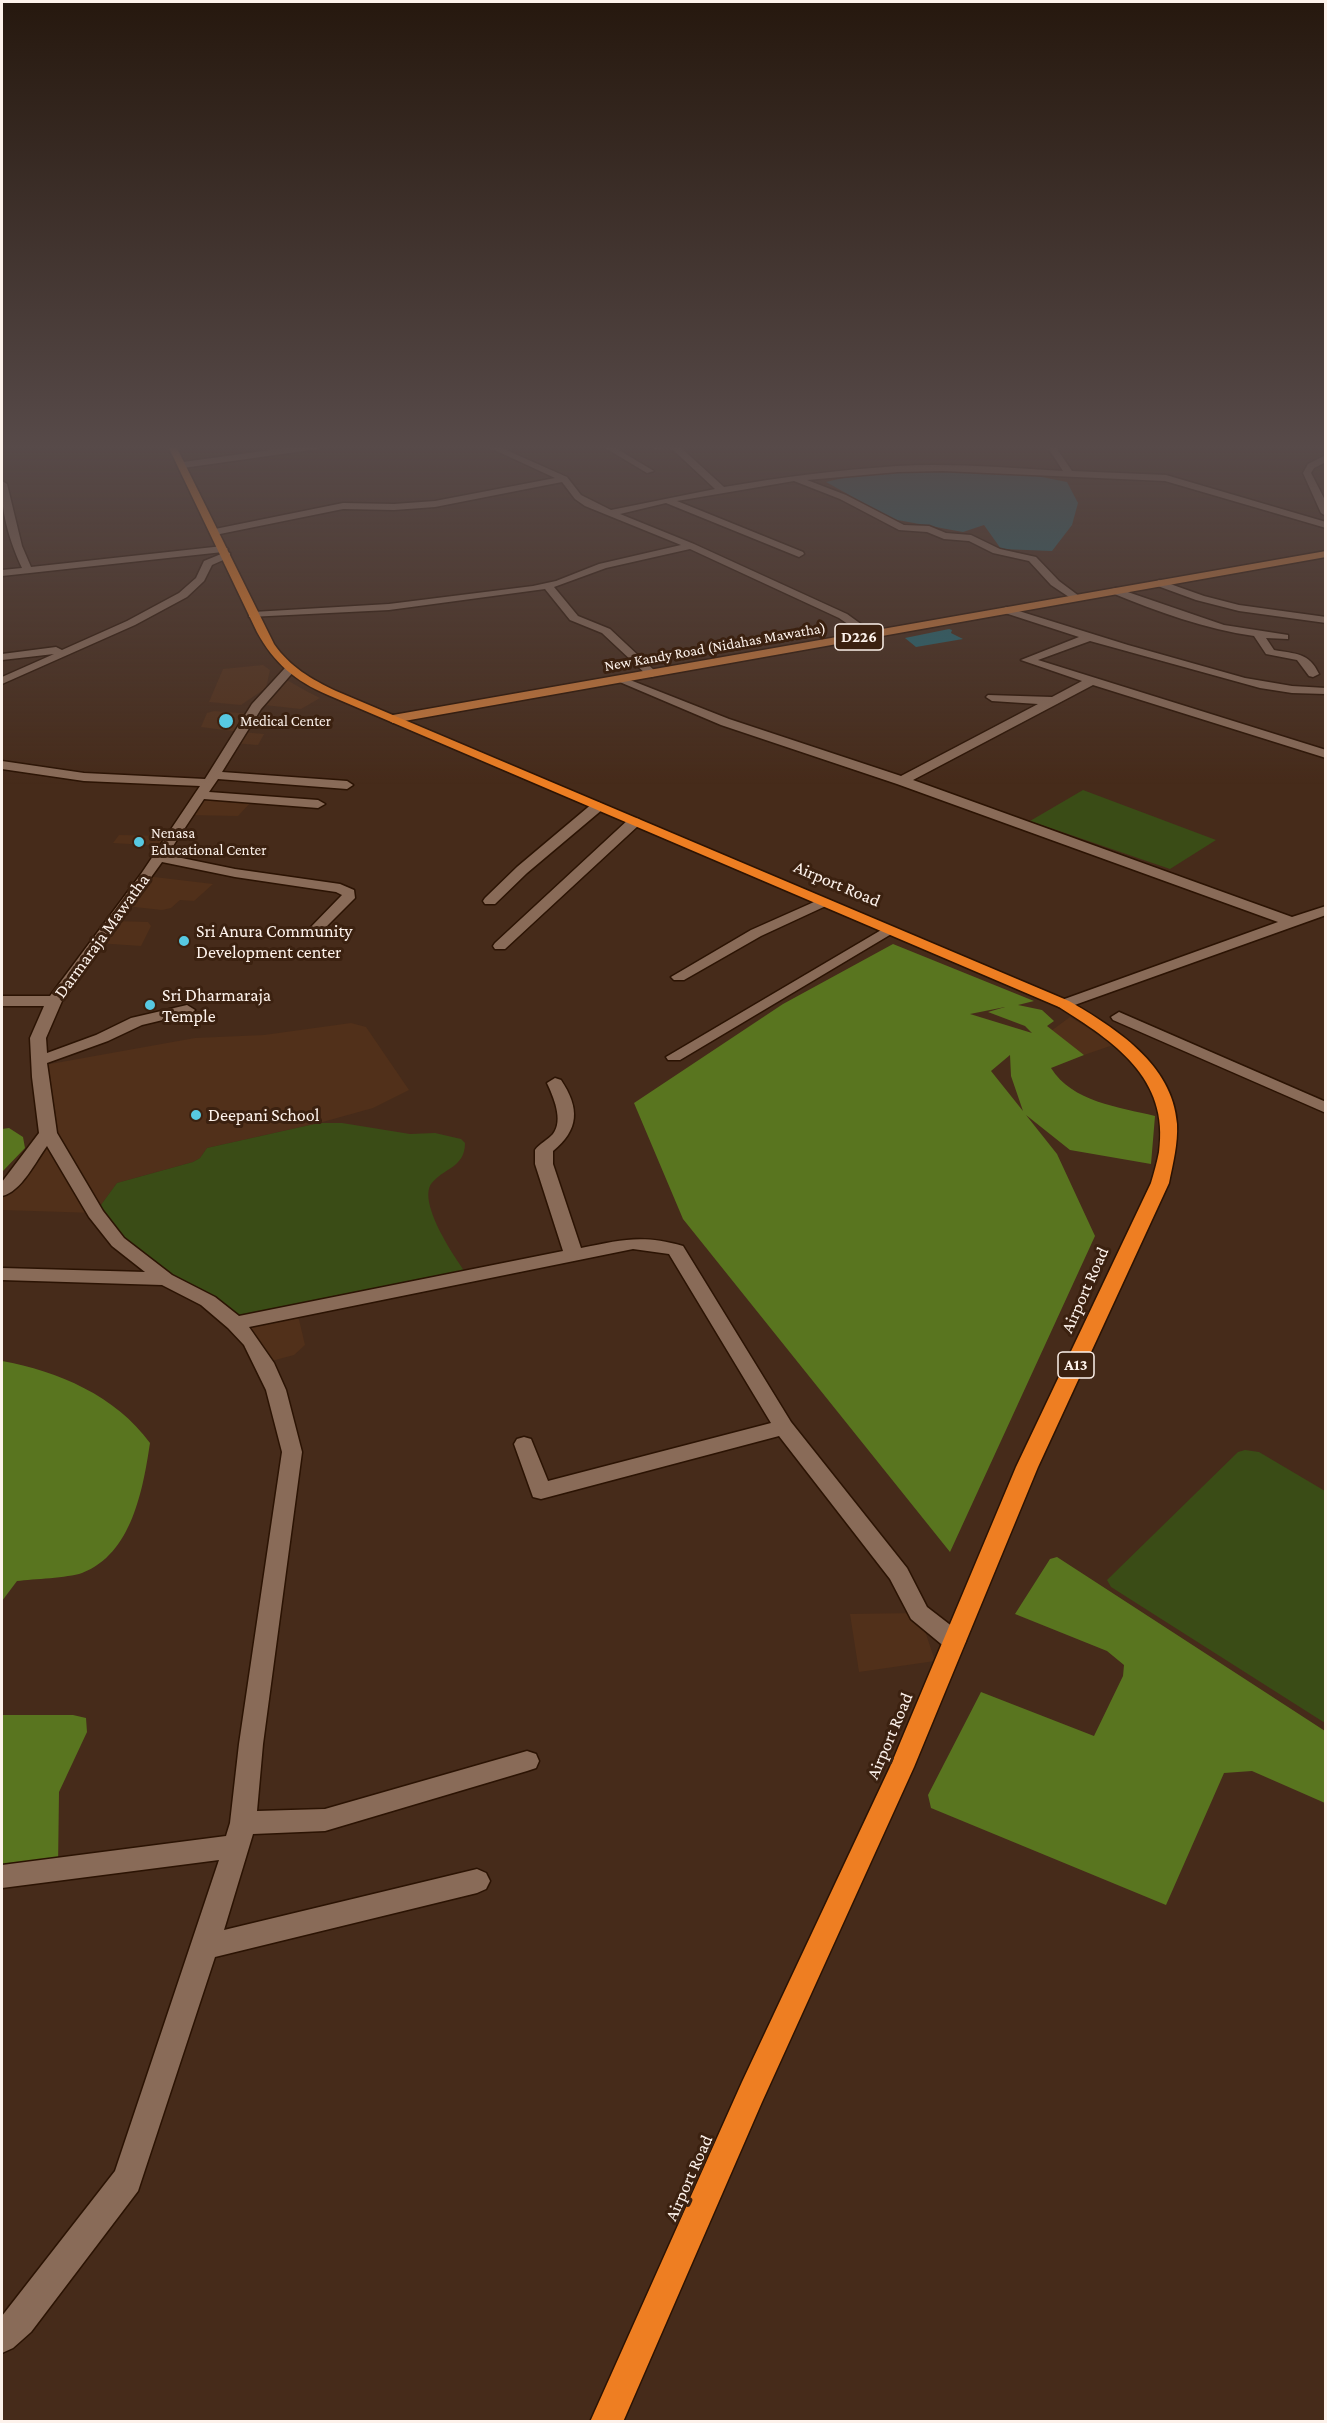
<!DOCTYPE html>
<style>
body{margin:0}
#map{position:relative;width:1327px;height:2423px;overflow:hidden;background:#462b1a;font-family:"Crimson Pro",serif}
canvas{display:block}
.frame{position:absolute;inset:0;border:3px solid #fdf2eb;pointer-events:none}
</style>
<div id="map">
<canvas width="1327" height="2423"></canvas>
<div class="frame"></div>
</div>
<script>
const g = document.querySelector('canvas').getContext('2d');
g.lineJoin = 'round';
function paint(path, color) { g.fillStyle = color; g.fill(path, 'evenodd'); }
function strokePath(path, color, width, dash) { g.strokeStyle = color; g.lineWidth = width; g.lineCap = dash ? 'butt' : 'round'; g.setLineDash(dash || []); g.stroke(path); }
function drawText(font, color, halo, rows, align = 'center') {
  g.font = font + ' "Crimson Pro",serif'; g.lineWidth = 6; g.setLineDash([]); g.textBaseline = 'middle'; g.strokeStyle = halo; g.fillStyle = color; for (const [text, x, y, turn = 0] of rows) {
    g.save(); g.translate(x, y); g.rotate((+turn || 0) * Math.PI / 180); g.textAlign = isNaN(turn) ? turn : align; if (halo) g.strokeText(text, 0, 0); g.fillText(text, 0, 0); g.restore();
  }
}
paint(new Path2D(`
 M263 665 270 670 266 688 241 705 209 702 223 669Z
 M285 679 308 692 320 698 301 709 264 705Z
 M214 711 251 714 241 732 264 734 258 745 234 743 240 732 201 727 207 713Z
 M201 795 252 801 238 816 187 815Z
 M119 835 171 836 162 846 113 843Z
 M146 876 213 884 194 901 180 900 171 908 162 910 125 906Z
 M114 921 148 922 151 926 141 946 97 943Z
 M1070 1017 1088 1028 1113 1045 1084 1055 1051 1031Z
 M351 1023 366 1027 409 1090 373 1108 319 1123 207 1148 200 1158 193 1162 117 1183 95 1213 2 1210V1191L11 1183 48 1133 39 1066 195 1038 264 1035Z
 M297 1311 305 1345 294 1355 264 1363 235 1323Z
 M919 1613 935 1661 859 1672 850 1614Z`), '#51301a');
paint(new Path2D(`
 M1083 790 1216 840 1170 869 1030 821Z
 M319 1123H342L410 1134 435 1133 461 1139 465 1143C465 1168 443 1168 431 1184 418 1204 456 1260 469 1277L235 1323 165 1279 95 1213 117 1183 193 1162 200 1158 207 1148Z
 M1245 1450 1259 1452 1325 1491V1723L1111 1587 1107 1580 1238 1452Z`), '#3a4c16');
paint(new Path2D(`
 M893 944 1034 1001 1018 1005 1042 1010 1054 1021 1047 1026 1084 1055 1051 1068C1072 1102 1119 1107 1155 1116L1151 1164 1070 1150 1026 1115 1057 1154 1095 1236 950 1552 683 1219 634 1103 783 1004ZM1005 1007 988 1012 1025 1026 1032 1033 970 1014ZM1010 1055 1011 1076 1023 1111 991 1071Z
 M9 1128 23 1137 25 1148 2 1172V1129Z
 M2 1361C58 1371 116 1396 150 1443 143 1489 132 1554 82 1573 67 1578 34 1579 17 1581L2 1601Z
 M1057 1557 1325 1731V1803L1252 1771 1224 1773 1166 1905 931 1808 928 1795 981 1692 1094 1736 1123 1676 1124 1665 1107 1651 1015 1614 1050 1559Z
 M2 1715H73L86 1718 87 1732 59 1792 58 1868 2 1876Z`), '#59751f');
paint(new Path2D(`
 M960 471 1032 475 1067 482 1078 503 1072 525 1052 551 1001 549 984 525 963 532 892 519 826 482 860 474Z
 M949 629 952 630 951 633 963 639 916 647 905 638Z`), '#206671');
const minor = new Path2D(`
 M300 446H321L317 449 183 468 179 465 183 462Z
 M486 446H497L567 477 581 495 611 510 715 489 671 448 655 449 651 446H679L724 487C782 477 839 470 897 466 952 463 1008 468 1063 471L1047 446H1055L1072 471 1166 475 1326 522V528L1165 481 943 471 898 472 807 480 846 495 904 525 929 526 946 533 971 535 1000 549 1036 557 1059 581 1079 596 1080 598 1075 601 1051 585 1029 561 993 553 969 541 944 539 927 532 899 530 840 499 794 481 677 501 803 552 804 554 799 557 666 503 620 514 694 544 847 614 876 635 875 637H867L839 618 690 549 606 568 554 587 578 616 610 629 656 672 658 674 652 677 648 676 602 633 570 620 545 589 389 610 249 617V613L253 612 389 604 533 586 556 581 599 564 681 545 585 506 575 499 562 482 435 507 394 510 343 509 215 535 210 532 215 529 343 503 394 504 435 501 555 478Z
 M602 446H612L654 471 647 473Z
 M1326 455V462L1314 468 1311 473 1326 502V516L1321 513 1303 473 1308 464Z
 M2 481 7 484 22 546 31 567 223 546 228 549 223 552 2 576V570L22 568C10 542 0 510 2 481Z
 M226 552 230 553V557L212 565 204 581 187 597 135 625 2 684V677L54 654 2 660V654L56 647 62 650 127 621 179 593 196 578 204 561Z
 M1159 580 1204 596 1239 605 1326 617V623L1239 611 1196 600 1155 585 1154 583Z
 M1116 588 1224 625 1288 635V639L1266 638 1274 650C1295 654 1309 652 1319 674L1313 677 1309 676 1297 660 1266 654 1254 636C1205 629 1158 612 1112 593V589Z
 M1006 607 1128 645 1245 678 1292 686 1326 688V694L1292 693 1260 688 1090 641 1038 660 1326 750V758L1093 685 913 780 1292 917 1326 906V915L1069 1007H1059L1056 1004 1059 1001 1278 922 897 784 721 725 615 680 621 677 625 678 729 719 901 776 1038 704 992 701 986 697 988 695 1052 697 1082 681 1021 660 1079 637 1002 612 1001 610Z
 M289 667 295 670 261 709 222 772 347 781 353 785 347 789 218 779 209 792 318 800 325 804 318 808 204 799 167 855 235 869 340 884 354 890 355 898 321 932 316 933 309 929 342 895 336 892 235 877 162 862 62 1001 46 1038 47 1053 96 1035 131 1018 187 1005 195 1010 192 1013 142 1025 108 1041 47 1063 57 1133 103 1211 124 1238 172 1275 215 1297 239 1316 563 1251 535 1164V1150C540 1143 548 1140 553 1134 564 1120 553 1096 547 1083L555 1078 561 1080C580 1108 579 1130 553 1151V1164L581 1248C621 1240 642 1234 683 1246L791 1422 907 1568 927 1607 962 1634 966 1641 962 1648 954 1650 946 1648 911 1619 890 1579 779 1436 541 1499 533 1497 514 1444 517 1439 524 1437 531 1439 548 1481 771 1423 669 1254 633 1249 249 1327 274 1363 286 1390 302 1452 263 1744 257 1811 325 1809 527 1751 536 1754 539 1761 536 1768 527 1771 325 1831 253 1834 224 1930 477 1869 486 1873 490 1881 486 1889 477 1893 215 1957 138 2191 31 2332 13 2348 2 2353V2316L115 2171 219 1860 2 1888V1865L226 1836 230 1823 239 1744 282 1452 266 1390 244 1345 228 1328 201 1305 162 1285 2 1280V1268L145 1272 112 1246 89 1217 47 1146C36 1161 21 1192 2 1196V1182L39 1133 32 1077 30 1038 44 1006H2V996H50L141 874 200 786 84 781 2 769V761L84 773 205 779 252 704 285 668Z
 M598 802 605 806 603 809 527 873 495 904H485L483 901 485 898 517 867 593 803Z
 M634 818 639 819 641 822 639 825 505 949H495L493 946 495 943 629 819Z
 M823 898 830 902 828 905 761 936 684 980H674L671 977 751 930Z
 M888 926 895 930 893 933 680 1060H668L666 1057Z
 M1119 1012 1326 1102V1113L1113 1020 1111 1017Z`);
const major = new Path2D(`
 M1326 551V557L393 723 387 719 393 715Z`);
const highway = new Path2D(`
 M168 446H176L274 644C290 667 311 679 336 691L1069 1001C1115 1028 1173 1064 1177 1124 1178 1144 1173 1163 1169 1183L1038 1467 914 1767 762 2102 623 2422H590L742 2082 890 1767 1016 1467 1151 1183C1154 1173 1157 1162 1159 1152 1170 1078 1113 1041 1059 1007L328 695C295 681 274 663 257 632Z`);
strokePath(minor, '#2b1303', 3);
strokePath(major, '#2b1303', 3);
strokePath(highway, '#2b1303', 3);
paint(minor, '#896b58');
paint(major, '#c67638');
paint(highway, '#ee7e22');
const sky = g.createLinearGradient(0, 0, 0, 785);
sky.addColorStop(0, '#26180e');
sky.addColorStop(0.57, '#574a49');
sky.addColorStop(1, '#574a4900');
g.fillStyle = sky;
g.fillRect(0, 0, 1327, 785);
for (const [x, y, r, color] of [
 [226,721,8,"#57c9e2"],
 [139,842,6,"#57c9e2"],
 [184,941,6,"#57c9e2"],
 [150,1005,6,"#57c9e2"],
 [196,1115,6,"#57c9e2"]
]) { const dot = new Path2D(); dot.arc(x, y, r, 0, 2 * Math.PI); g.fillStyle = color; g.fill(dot); strokePath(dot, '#3b2110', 2); }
drawText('15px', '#fdf2eb', '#3b2110', [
 ["New Kandy Road (Nidahas Mawatha)",715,647,-10]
]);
drawText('15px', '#fdf2eb', '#3b2110', [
 ["Medical Center",240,721],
 ["Nenasa",151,833],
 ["Educational Center",151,850]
], 'left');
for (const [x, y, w] of [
 [859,637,48],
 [1076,1365,36]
]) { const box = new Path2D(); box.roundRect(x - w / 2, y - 13, w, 26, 4.5); g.fillStyle = '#3b2110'; g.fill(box); strokePath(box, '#fdf2eb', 1.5); }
drawText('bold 16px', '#fdf2eb', null, [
 ["D226",859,637],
 ["A13",1076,1365]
]);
drawText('18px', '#fdf2eb', '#3b2110', [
 ["Airport Road",837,884,23],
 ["Darmaraja Mawatha",102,936,-54],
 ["Airport Road",1085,1290,-66],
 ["Airport Road",890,1736,-67],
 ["Airport Road",689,2178,-66]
]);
drawText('18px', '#fdf2eb', '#3b2110', [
 ["Sri Anura Community",196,931],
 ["Development center",196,952],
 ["Sri Dharmaraja",162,995],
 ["Temple",162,1016],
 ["Deepani School",208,1115]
], 'left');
</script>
